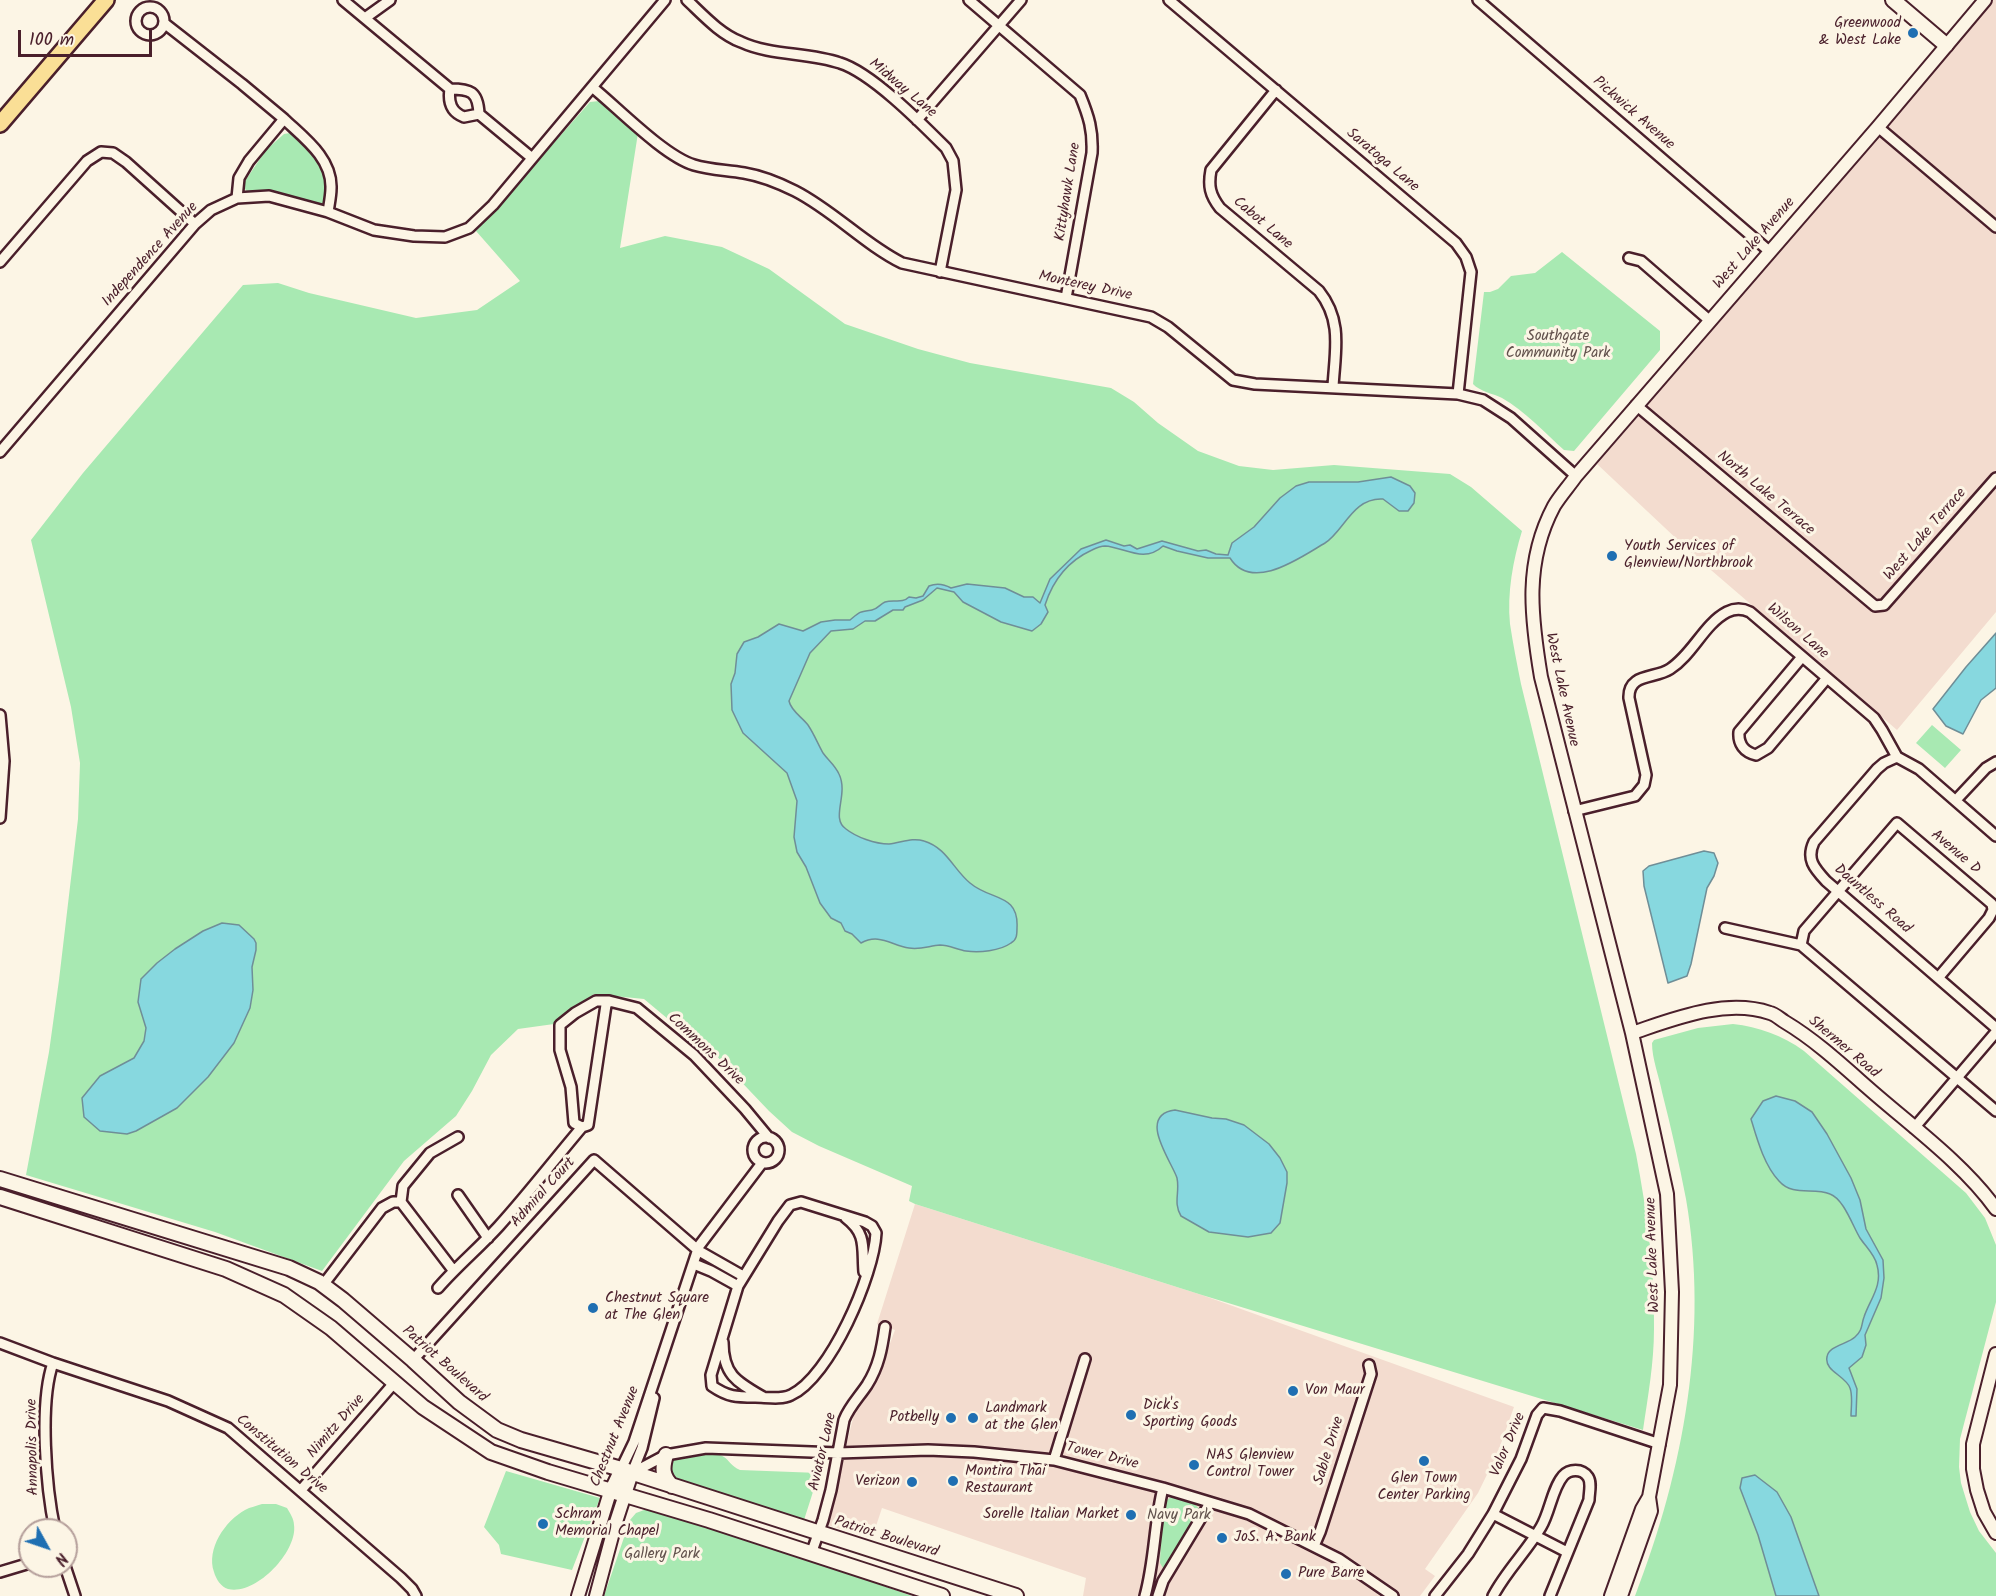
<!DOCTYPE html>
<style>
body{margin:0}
#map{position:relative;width:1996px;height:1596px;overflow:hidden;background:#fcf5e5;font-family:Kalam,sans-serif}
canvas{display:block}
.north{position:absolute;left:18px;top:1518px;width:60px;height:60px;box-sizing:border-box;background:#fcf5e5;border:2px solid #b59f9b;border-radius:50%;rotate:130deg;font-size:16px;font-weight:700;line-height:24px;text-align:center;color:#4a1f2b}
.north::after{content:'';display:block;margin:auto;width:21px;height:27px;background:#1f6fb2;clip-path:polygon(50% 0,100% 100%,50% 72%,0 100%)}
.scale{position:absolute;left:18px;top:30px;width:134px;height:27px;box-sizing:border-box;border:3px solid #4a1f2b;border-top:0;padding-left:8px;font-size:18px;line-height:21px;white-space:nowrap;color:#4a1f2b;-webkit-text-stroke:4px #fcf5e5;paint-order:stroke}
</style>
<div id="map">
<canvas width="1996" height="1596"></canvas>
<div class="north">N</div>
<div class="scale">100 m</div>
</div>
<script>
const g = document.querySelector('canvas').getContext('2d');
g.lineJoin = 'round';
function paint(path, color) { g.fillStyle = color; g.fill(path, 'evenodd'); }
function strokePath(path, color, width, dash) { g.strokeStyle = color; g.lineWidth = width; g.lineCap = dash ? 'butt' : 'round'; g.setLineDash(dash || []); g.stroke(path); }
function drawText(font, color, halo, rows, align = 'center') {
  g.font = font + ' Kalam,sans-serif'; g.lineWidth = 6; g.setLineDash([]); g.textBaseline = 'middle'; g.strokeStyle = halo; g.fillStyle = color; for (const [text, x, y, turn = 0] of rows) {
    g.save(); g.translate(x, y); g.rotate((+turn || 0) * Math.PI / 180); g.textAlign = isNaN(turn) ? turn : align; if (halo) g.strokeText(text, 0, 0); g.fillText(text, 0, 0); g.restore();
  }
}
paint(new Path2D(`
 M1993 0H1996V612L1897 730 1697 558 1597 464Z
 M915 1204 1202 1295 1514 1407 1498 1452 1478 1493 1425 1569 1435 1576 1420 1596H1083L1086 1578 882 1508 872 1538 827 1525 855 1410 873 1389 895 1330 877 1324Z`), '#f3dccf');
paint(new Path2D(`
 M599 101 638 133 620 248 665 236 722 247 769 269 845 324 918 349 970 363 1111 388 1134 402 1158 423 1198 451 1239 466 1273 470 1334 465 1450 474 1471 487 1522 531C1513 560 1507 593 1510 624 1513 644 1517 664 1521 684L1636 1154C1647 1212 1655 1270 1654 1329 1654 1363 1648 1396 1643 1430L1202 1295 915 1204 909 1201 912 1186 819 1146 792 1132 769 1111 710 1049 686 1034 644 999 594 994 554 1024 518 1029 491 1055 472 1091 456 1116 404 1161 322 1271 215 1232 26 1175 49 1052 59 980 78 819 80 763 71 707 31 540 83 473 243 285 278 283 309 293 416 318 477 310 520 281 476 231 590 102Z
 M290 133C313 154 332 168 325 202L318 206 288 196 250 195 245 189V181L266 150 284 134Z
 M1562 252 1660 331V350L1574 451 1564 450C1545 433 1525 411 1502 398 1494 394 1479 391 1473 384L1484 292H1490L1498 289 1511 276 1535 273Z
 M1932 725 1961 750 1945 768 1916 743Z
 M1733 1024C1759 1027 1782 1035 1804 1051L1966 1193 1985 1218 1996 1245V1302L1960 1439 1959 1467 1961 1483 1970 1512 1979 1531 1996 1553V1596H1635C1684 1470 1709 1333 1686 1199 1679 1163 1671 1127 1662 1092 1659 1076 1652 1059 1652 1043L1654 1040 1698 1028Z
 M697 1454C705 1455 717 1452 724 1457 729 1460 731 1466 740 1470L819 1473 804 1520 800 1525 664 1476 670 1460Z
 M506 1471 600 1498 572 1570 501 1554 499 1545 484 1527Z
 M1174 1495 1193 1503 1201 1510 1166 1568H1163L1160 1563 1162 1509 1164 1502Z
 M262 1504H276L287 1508C290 1513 294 1519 294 1525 298 1551 256 1596 228 1589 221 1587 216 1579 214 1572 206 1549 225 1521 245 1510 250 1507 257 1506 262 1504Z
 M647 1509 816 1562 912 1596H604L630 1520 636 1513Z`), '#a8e9b2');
const water = new Path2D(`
 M1391 477 1410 486 1415 493 1414 503 1408 511H1399L1383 499C1353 497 1344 531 1325 543 1301 557 1252 593 1230 558H1208L1177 551 1163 546C1144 564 1124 547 1105 546 1101 546 1096 548 1092 550 1068 561 1053 580 1045 605L1048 612 1041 624 1032 631 1001 622 963 602 954 592 937 588 923 600 905 607 903 610H893L875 621H865L853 629 831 631 810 653 789 701C791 711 802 717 808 725 814 734 818 744 823 753 828 760 835 765 839 774 849 795 830 818 846 829 856 837 875 844 889 844 901 843 912 837 924 841 947 848 953 869 970 883 991 901 1019 893 1017 928 1017 934 1017 940 1011 943 1000 951 979 953 966 951 958 950 949 945 940 945 929 946 920 950 909 948 891 945 879 933 861 943L852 934 845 931 841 923 831 918 820 903 806 867 797 852 794 837 797 801 787 773 743 733 732 710 731 684 735 673 737 654 744 642 758 637 779 624 803 631 821 622 835 620H850C861 611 859 612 872 610 878 609 880 604 885 602 894 599 902 604 909 597L916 598 923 596 929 586C936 583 944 584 951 588L967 584 1005 588 1024 597H1033L1040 603 1050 579 1081 549 1106 540 1124 546 1130 545 1137 549 1162 541 1198 551 1206 550 1216 554 1228 555 1232 543 1254 527 1280 498 1296 486 1309 482H1358Z
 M1996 633V688L1981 700 1963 734 1946 726 1933 709 1966 667Z
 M1704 851 1714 853 1718 863 1714 876 1707 888 1691 964 1687 976 1668 983 1644 886 1643 871 1649 866Z
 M222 923 239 925 254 939 256 943V950L252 967 253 990 250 1008 234 1043 208 1077 177 1108 136 1131 127 1134 100 1131 84 1117 82 1098 100 1076 134 1058 144 1041 146 1028 138 1002 141 979 157 963 175 949 203 931Z
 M1776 1096 1795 1101 1812 1112 1827 1134 1851 1178 1860 1200 1866 1229 1883 1260 1884 1278 1881 1298 1865 1335 1866 1345 1862 1357 1849 1368 1857 1389 1856 1416H1851C1851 1408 1853 1396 1850 1388 1846 1376 1824 1371 1827 1357 1828 1346 1848 1344 1855 1337 1863 1330 1861 1325 1864 1317 1870 1299 1883 1286 1877 1265 1875 1255 1866 1247 1860 1238 1853 1227 1844 1199 1830 1194 1813 1187 1793 1197 1779 1181 1764 1165 1757 1139 1751 1119L1763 1101Z
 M1175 1110 1212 1118 1226 1119 1244 1125 1269 1144 1280 1158 1287 1172V1183L1280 1223 1271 1233 1248 1237 1209 1232 1181 1216C1173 1203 1180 1192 1177 1178 1172 1162 1136 1115 1175 1110Z
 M1755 1475 1777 1492 1791 1517 1819 1596H1776L1758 1535 1740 1488 1742 1478Z`);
paint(water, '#87d8df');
strokePath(water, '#6f8e97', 1.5);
const minor = new Path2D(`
 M343 0 450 89
 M687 0C703 15 720 34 741 42 771 56 808 52 840 63 872 73 922 124 946 148L953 161 956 190 940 272
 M969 0 1080 95C1089 117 1093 130 1092 153L1066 298
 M1169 0 1456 243 1466 257 1471 272 1458 394
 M1478 0 1769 251
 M136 21a14 14 0 1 1 28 0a14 14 0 1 1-28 0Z
 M365 18 390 0
 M164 23 242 84 284 119 249 161 239 178 237 198
 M592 87C618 108 664 156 694 165 710 170 727 170 744 173 762 176 779 183 795 191 834 211 864 244 902 263L1151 317 1168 327 1233 380 1255 384 1458 394 1483 400 1511 418 1576 476
 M1276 90 1211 170C1208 186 1210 195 1220 208L1319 291C1343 321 1335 351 1333 387
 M479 114 464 117C451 112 448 102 450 89 470 89 478 91 479 114L532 158
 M284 119C304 138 332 158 331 188 331 196 329 205 328 212
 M917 120 1021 0
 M1878 127 1996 227
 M1629 258 1641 261 1709 320
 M0 262 87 161 101 152 113 153 126 162 195 224
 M1636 405 1875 606 1884 605 1996 478
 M0 452 195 224 211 210 237 198 269 196 328 212 374 230 414 236 445 237 469 228 493 205 665 0
 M1802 657 1739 732C1738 744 1744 752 1756 755L1768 748 1827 678
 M0 715 4 761 0 818
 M1897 757 1884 763 1877 769 1814 842C1806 859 1814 868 1826 881L1996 1028
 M1956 800 1986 768 1996 762
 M1574 811 1635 796 1644 785 1646 775 1629 698C1628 673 1655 679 1670 669 1693 654 1704 624 1727 612 1735 608 1742 608 1750 612L1874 718 1882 730 1897 757 1919 769 1996 836
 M1725 928 1801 945 1996 1111
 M1801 945 1804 931 1897 823 1992 904 1993 910 1989 918 1938 978
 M609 1001 606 1005 588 1125 582 1127 574 1123 571 1087 560 1050V1025L575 1013 596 1001H609L637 1008 694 1055 745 1109 769 1138
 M1914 1128 1996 1032
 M753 1150a13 13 0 1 1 26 0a13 13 0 1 1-26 0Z
 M458 1195 488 1238
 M801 1202 865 1222 872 1226 876 1233C874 1275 830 1377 791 1395 781 1400 766 1397 755 1397 736 1397 728 1397 712 1386L711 1375 738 1286 778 1221 790 1205Z
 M846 1218C867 1234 862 1248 864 1272
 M694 1264 711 1271 738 1286
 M453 1270 401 1202 403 1186 430 1153 458 1137
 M323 1285 382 1208 393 1202H401
 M438 1288C457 1266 479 1248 499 1226 528 1194 554 1160 582 1127
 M723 1342C723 1375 737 1382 763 1397
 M0 1343 53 1363 168 1401 228 1428 401 1578 412 1589 416 1596
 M413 1360 594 1160 699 1251 743 1276
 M53 1363C39 1403 46 1488 55 1530
 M1054 1460 1085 1359
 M621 1469 634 1442 699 1246 762 1163
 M632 1473 642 1448 654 1398
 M301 1490 395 1382
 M612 1490 632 1473 666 1455 706 1448 838 1453 928 1450 974 1452 1054 1460 1163 1488 1249 1514 1339 1559 1393 1596
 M1493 1514 1567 1552
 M1314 1546 1320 1532 1371 1374 1369 1365
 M811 1554 823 1520 831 1490 844 1420C849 1407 859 1397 867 1385 879 1366 882 1348 885 1327
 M65 1566 75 1596
 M0 1572 30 1563
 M1145 1596C1155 1560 1154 1524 1163 1488
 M1158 1596 1163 1581 1210 1503
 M1435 1596 1468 1554 1493 1514 1521 1459 1537 1415 1543 1408 1560 1411 1660 1444
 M1493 1596C1506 1571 1527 1551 1541 1527 1550 1512 1552 1489 1563 1476 1569 1469 1582 1468 1588 1477 1592 1483 1589 1493 1589 1500L1550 1596`);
const tertiary = new Path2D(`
 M1632 1033C1674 1019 1725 998 1770 1013 1775 1014 1780 1019 1785 1022 1815 1040 1841 1064 1867 1087 1910 1125 1963 1163 1996 1209
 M1996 1354 1973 1444V1469L1977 1490 1984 1512 1996 1533
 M578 1596 610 1492 621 1469
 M596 1596 615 1525 632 1473
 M1611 1596 1642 1509 1649 1497
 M1621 1596 1651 1511 1649 1497 1670 1385 1672 1292 1667 1194 1632 1033 1541 677C1531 617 1524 562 1554 506 1560 496 1569 486 1576 476L1878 127 1985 0`);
const secondary = new Path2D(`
 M1893 0 1946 45
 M0 1179 289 1268 319 1282 343 1300 413 1360 459 1402 497 1430 521 1440 621 1469 1016 1596
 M0 1197 226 1269 284 1295 331 1328 423 1407 491 1452 548 1472 709 1520 942 1596
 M666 1455C662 1468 662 1476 672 1486`);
const primary = new Path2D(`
 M0 124 106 0`);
strokePath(minor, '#4a1f2b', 14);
strokePath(tertiary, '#4a1f2b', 16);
strokePath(secondary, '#4a1f2b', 18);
strokePath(primary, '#4a1f2b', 20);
strokePath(minor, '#fcf5e5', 9);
strokePath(tertiary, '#fcf5e5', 12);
strokePath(secondary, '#fcf5e5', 14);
strokePath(primary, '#fadf96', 15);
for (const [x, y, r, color] of [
 [1913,33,6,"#1f6fb2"],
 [1612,556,6,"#1f6fb2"],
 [593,1308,6,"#1f6fb2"],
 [1293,1391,6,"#1f6fb2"],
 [1131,1415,6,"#1f6fb2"],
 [951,1418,6,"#1f6fb2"],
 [973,1418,6,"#1f6fb2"],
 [1424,1461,6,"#1f6fb2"],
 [1194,1465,6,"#1f6fb2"],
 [953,1481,6,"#1f6fb2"],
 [912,1482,6,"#1f6fb2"],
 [1131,1515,6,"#1f6fb2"],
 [543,1524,6,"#1f6fb2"],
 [1222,1538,6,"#1f6fb2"],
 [1286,1574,6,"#1f6fb2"]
]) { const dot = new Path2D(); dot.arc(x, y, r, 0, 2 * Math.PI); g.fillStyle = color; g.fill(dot); strokePath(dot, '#fcf5e5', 2); }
drawText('15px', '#4a1f2b', '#fcf5e5', [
 ["Greenwood",1901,24,"right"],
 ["& West Lake",1901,41,"right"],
 ["Youth Services of",1624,547],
 ["Glenview/Northbrook",1624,564],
 ["Chestnut Square",605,1299],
 ["at The Glen",605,1316],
 ["Von Maur",1305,1391],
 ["Dick's",1143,1406],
 ["Sporting Goods",1143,1423],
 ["Landmark",985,1409],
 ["at the Glen",985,1426],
 ["Potbelly",939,1418,"right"],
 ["NAS Glenview",1206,1456],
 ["Control Tower",1206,1473],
 ["Montira Thai",965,1472],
 ["Restaurant",965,1489],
 ["Glen Town",1424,1479,"center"],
 ["Center Parking",1424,1496,"center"],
 ["Verizon",900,1482,"right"],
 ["Schram",555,1515],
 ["Memorial Chapel",555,1532],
 ["Sorelle Italian Market",1119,1515,"right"],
 ["JoS. A. Bank",1234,1538],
 ["Pure Barre",1298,1574]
], 'left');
drawText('15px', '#4a1f2b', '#fcf5e5', [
 ["Midway Lane",902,89,40],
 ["Pickwick Avenue",1633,114,41],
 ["Saratoga Lane",1382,161,40],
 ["Kittyhawk Lane",1069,192,-81],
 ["Cabot Lane",1262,224,40],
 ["West Lake Avenue",1755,244,-49],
 ["Independence Avenue",151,255,-48],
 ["Monterey Drive",1085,287,12],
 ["North Lake Terrace",1765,494,40],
 ["West Lake Terrace",1926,535,-49],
 ["Wilson Lane",1797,632,41],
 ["West Lake Avenue",1561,690,78],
 ["Avenue D",1955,853,40],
 ["Dauntless Road",1872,900,41],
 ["Shermer Road",1843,1048,40],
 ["Commons Drive",705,1050,43],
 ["Admiral Court",544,1193,-48],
 ["West Lake Avenue",1654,1255,-92],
 ["Patriot Boulevard",444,1365,41],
 ["Nimitz Drive",337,1427,-49],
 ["Chestnut Avenue",616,1437,-68],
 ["Valor Drive",1509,1445,-67],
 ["Annapolis Drive",34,1447,-91],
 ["Sable Drive",1330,1451,-73],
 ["Aviator Lane",824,1452,-77],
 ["Constitution Drive",281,1455,40],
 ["Tower Drive",1102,1457,14],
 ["Patriot Boulevard",886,1538,17]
]);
drawText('15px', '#62524d', '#fcf5e5', [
 ["Southgate",1558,337],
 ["Community Park",1558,354],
 ["Navy Park",1179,1516],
 ["Gallery Park",662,1555]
]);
</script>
